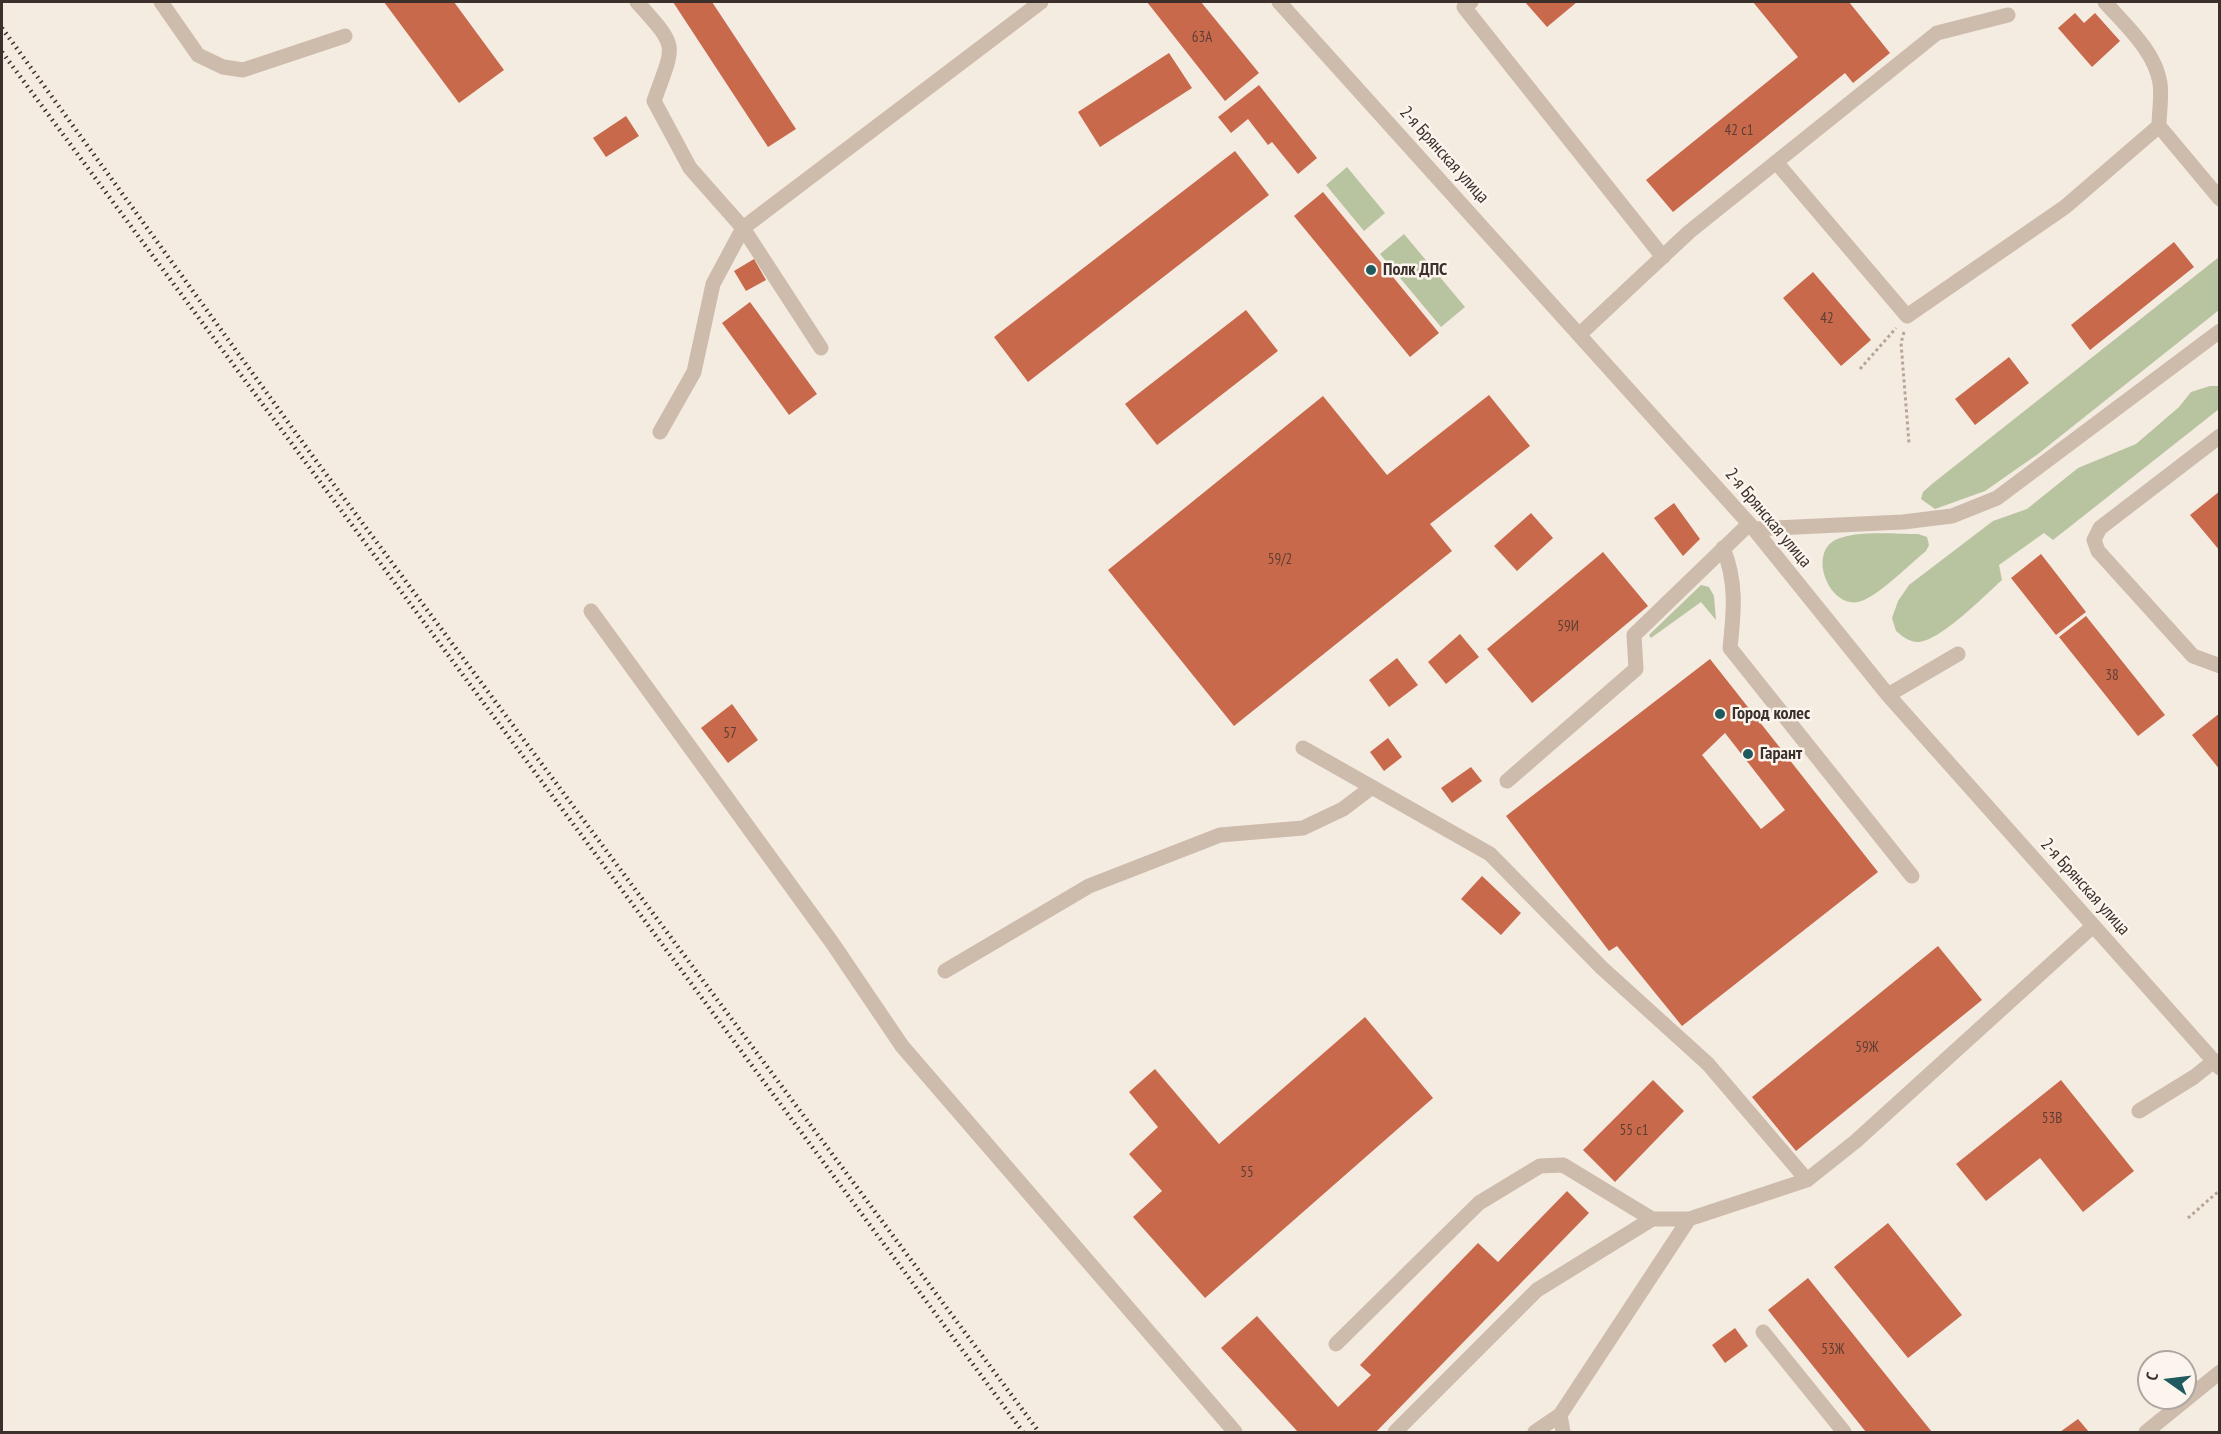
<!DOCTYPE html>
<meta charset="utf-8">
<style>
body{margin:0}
#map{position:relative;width:2221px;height:1434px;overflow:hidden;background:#f4ebe1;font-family:"PT Sans Narrow",sans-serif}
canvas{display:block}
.frame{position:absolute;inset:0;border:3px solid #3b302b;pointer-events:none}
.north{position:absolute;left:2137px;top:1350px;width:60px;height:60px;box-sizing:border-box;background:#fbf5ee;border:2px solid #aea6a0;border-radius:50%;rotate:284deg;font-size:16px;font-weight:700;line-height:24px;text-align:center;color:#3b302b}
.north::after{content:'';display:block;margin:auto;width:21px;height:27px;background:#1f5a5e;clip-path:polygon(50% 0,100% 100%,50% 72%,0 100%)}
</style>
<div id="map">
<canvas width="2221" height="1434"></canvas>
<div class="frame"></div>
<div class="north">С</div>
</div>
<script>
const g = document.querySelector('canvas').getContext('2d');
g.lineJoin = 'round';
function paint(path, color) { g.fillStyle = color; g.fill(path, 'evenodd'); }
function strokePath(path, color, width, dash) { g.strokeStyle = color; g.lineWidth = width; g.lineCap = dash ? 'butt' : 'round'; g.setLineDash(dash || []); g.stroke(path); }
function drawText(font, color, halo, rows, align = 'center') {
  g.font = font + ' "PT Sans Narrow",sans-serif'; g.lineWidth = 5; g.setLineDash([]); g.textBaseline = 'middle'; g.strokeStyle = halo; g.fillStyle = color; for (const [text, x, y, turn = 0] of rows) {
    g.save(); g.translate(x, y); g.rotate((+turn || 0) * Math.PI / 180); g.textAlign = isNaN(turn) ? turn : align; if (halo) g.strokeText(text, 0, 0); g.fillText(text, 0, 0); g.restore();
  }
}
paint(new Path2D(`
 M1347 167 1385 213 1364 231 1326 185Z
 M1404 234 1465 307 1441 327 1380 254Z
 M2219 257V310L2038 454 1985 491 1935 509 1921 499 1923 492 1932 484Z
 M2210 386H2219V409L2053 540 2044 533 1999 565 2002 580C1985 595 1938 644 1916 642 1908 641 1902 636 1896 631L1892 618 1898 601 1909 585 1993 521 2027 509 2078 468 2136 444 2179 407 2191 392Z
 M1918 534 1927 537 1929 545 1926 551C1909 565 1882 592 1864 600 1833 615 1806 556 1835 540 1855 530 1895 534 1918 534Z
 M1701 585 1709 587 1714 596 1716 620 1701 602 1651 638 1649 635Z`), '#b8c4a0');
paint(new Path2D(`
 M384 2H454L504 70 459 103Z
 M673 2H712L796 129 768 147Z
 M1147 2H1201L1259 73 1225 101Z
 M1525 2H1577L1547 27Z
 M1753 2H1849L1890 53 1853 83 1845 73 1673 212 1646 180 1798 57Z
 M2075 13 2084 23 2095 13 2120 41 2092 67 2058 28Z
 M1169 53 1192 88 1100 147 1078 112Z
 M1259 85 1317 158 1298 174 1272 142 1268 145 1248 119 1231 133 1218 117Z
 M626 116 639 136 606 157 593 138Z
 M1235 151 1269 195 1028 382 994 337Z
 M1323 192 1439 333 1410 357 1294 216Z
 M2174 242 2194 267 2090 350 2071 325Z
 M754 259 766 280 746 291 734 271Z
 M1813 272 1871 340 1841 366 1783 298Z
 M750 302 817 394 789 415 722 323Z
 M1246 310 1278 351 1157 445 1125 404Z
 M2009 357 2029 383 1975 425 1955 399Z
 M1489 395 1530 446 1430 524 1452 551 1234 726 1108 570 1323 396 1387 475Z
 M2220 491V551L2190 515Z
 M1674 503 1700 539 1683 556 1654 518Z
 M1531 513 1553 538 1517 571 1494 546Z
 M1603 552 1648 606 1532 703 1487 649Z
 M2041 554 2086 612 2056 635 2011 578Z
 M2086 616 2165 715 2138 736 2059 637Z
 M1460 634 1479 657 1446 684 1428 662Z
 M1397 658 1418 685 1389 707 1369 680Z
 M1710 659 1878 872 1682 1026 1617 946 1609 951 1506 816ZM1725 733 1785 810 1761 829 1702 755Z
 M732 704 758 740 728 763 701 728Z
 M2220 713V770L2192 735Z
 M1388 738 1402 757 1384 771 1370 752Z
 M1471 767 1482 781 1452 803 1441 788Z
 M1482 876 1521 913 1501 935 1461 899Z
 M1938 946 1982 1000 1796 1151 1752 1097Z
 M1365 1017 1433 1098 1205 1298 1133 1217 1162 1191 1129 1154 1158 1127 1129 1092 1155 1069 1219 1144Z
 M1653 1080 1684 1111 1615 1182 1583 1150Z
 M2061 1080 2134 1171 2083 1212 2040 1158 1986 1201 1956 1164Z
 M1567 1191 1589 1213 1376 1432H1298L1221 1348 1257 1316 1338 1407 1371 1375 1360 1365 1478 1243 1498 1262Z
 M1888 1223 1962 1315 1908 1358 1834 1267Z
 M1808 1278 1898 1390 1932 1432H1866L1768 1310Z
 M1735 1328 1748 1346 1725 1363 1712 1345Z
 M2078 1419 2089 1432H2060Z`), '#c8694b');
strokePath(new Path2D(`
 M1904 332 1901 343 1909 443
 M1860 369 1896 328
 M2188 1218 2220 1190`), '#b9a596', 3, [3, 3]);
strokePath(new Path2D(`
 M161 2 198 55 223 67 243 70 345 36
 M637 2C679 49 675 42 654 101L690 168 743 228 821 348
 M1279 2 1754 529 1888 695 2220 1068
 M1471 2 1464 7 1663 257
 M2159 126 2220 199
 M1776 162 1907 316 2065 207 2159 126C2159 113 2162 97 2160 83 2155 51 2125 25 2105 2
 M1580 334 1689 232 1937 33 2008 15
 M660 432 694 372 713 284 743 228 1041 2
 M2220 436 2100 528 2094 540 2098 551 2193 656 2220 666
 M1754 529 1903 522 1952 516 1997 498 2220 331
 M1723 548C1737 582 1734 611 1730 648L1912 876
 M591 611 833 944 902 1046 1235 1432
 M1888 695 1958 654
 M1303 748 1490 854 1602 968 1708 1064 1807 1180
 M1507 781 1636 669 1634 635 1749 524
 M945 971 1089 886 1220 835 1303 828 1343 809 1372 787
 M2139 1111 2194 1077 2214 1061
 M1763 1332 1844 1432
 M1336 1344 1479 1203 1540 1166 1563 1165 1652 1219H1689L1807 1180 1856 1141 2093 926
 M1560 1415 1563 1432
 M1395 1432 1537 1290 1652 1219
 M1535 1432 1560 1415 1689 1219
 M2146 1432 2220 1372`), '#cdbbac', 15);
strokePath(new Path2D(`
 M2 28 314 458 1039 1432
 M2 52 1023 1432`), '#3b302b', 4.5, [1.5, 4.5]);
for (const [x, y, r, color] of [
 [1371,270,6,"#1f5a5e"],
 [1720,714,6,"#1f5a5e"],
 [1748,754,6,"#1f5a5e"]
]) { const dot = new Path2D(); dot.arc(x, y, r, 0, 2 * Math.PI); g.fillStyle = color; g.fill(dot); strokePath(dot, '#fbf5ee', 2); }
drawText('15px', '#5e3e33', null, [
 ["63А",1202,38],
 ["42 с1",1739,131],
 ["42",1827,319],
 ["59/2",1280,560],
 ["59И",1568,627],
 ["38",2112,676],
 ["57",730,734],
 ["59Ж",1867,1048],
 ["53В",2052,1119],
 ["55 с1",1634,1131],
 ["55",1247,1173],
 ["53Ж",1833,1350]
]);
drawText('18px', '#3b302b', '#fbf5ee', [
 ["2-я Брянская улица",1444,155,48],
 ["2-я Брянская улица",1768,518,50],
 ["2-я Брянская улица",2085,887,48]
]);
drawText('bold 18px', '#3b302b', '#fbf5ee', [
 ["Полк ДПС",1383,270],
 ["Город колес",1732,714],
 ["Гарант",1760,754]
], 'left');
</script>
